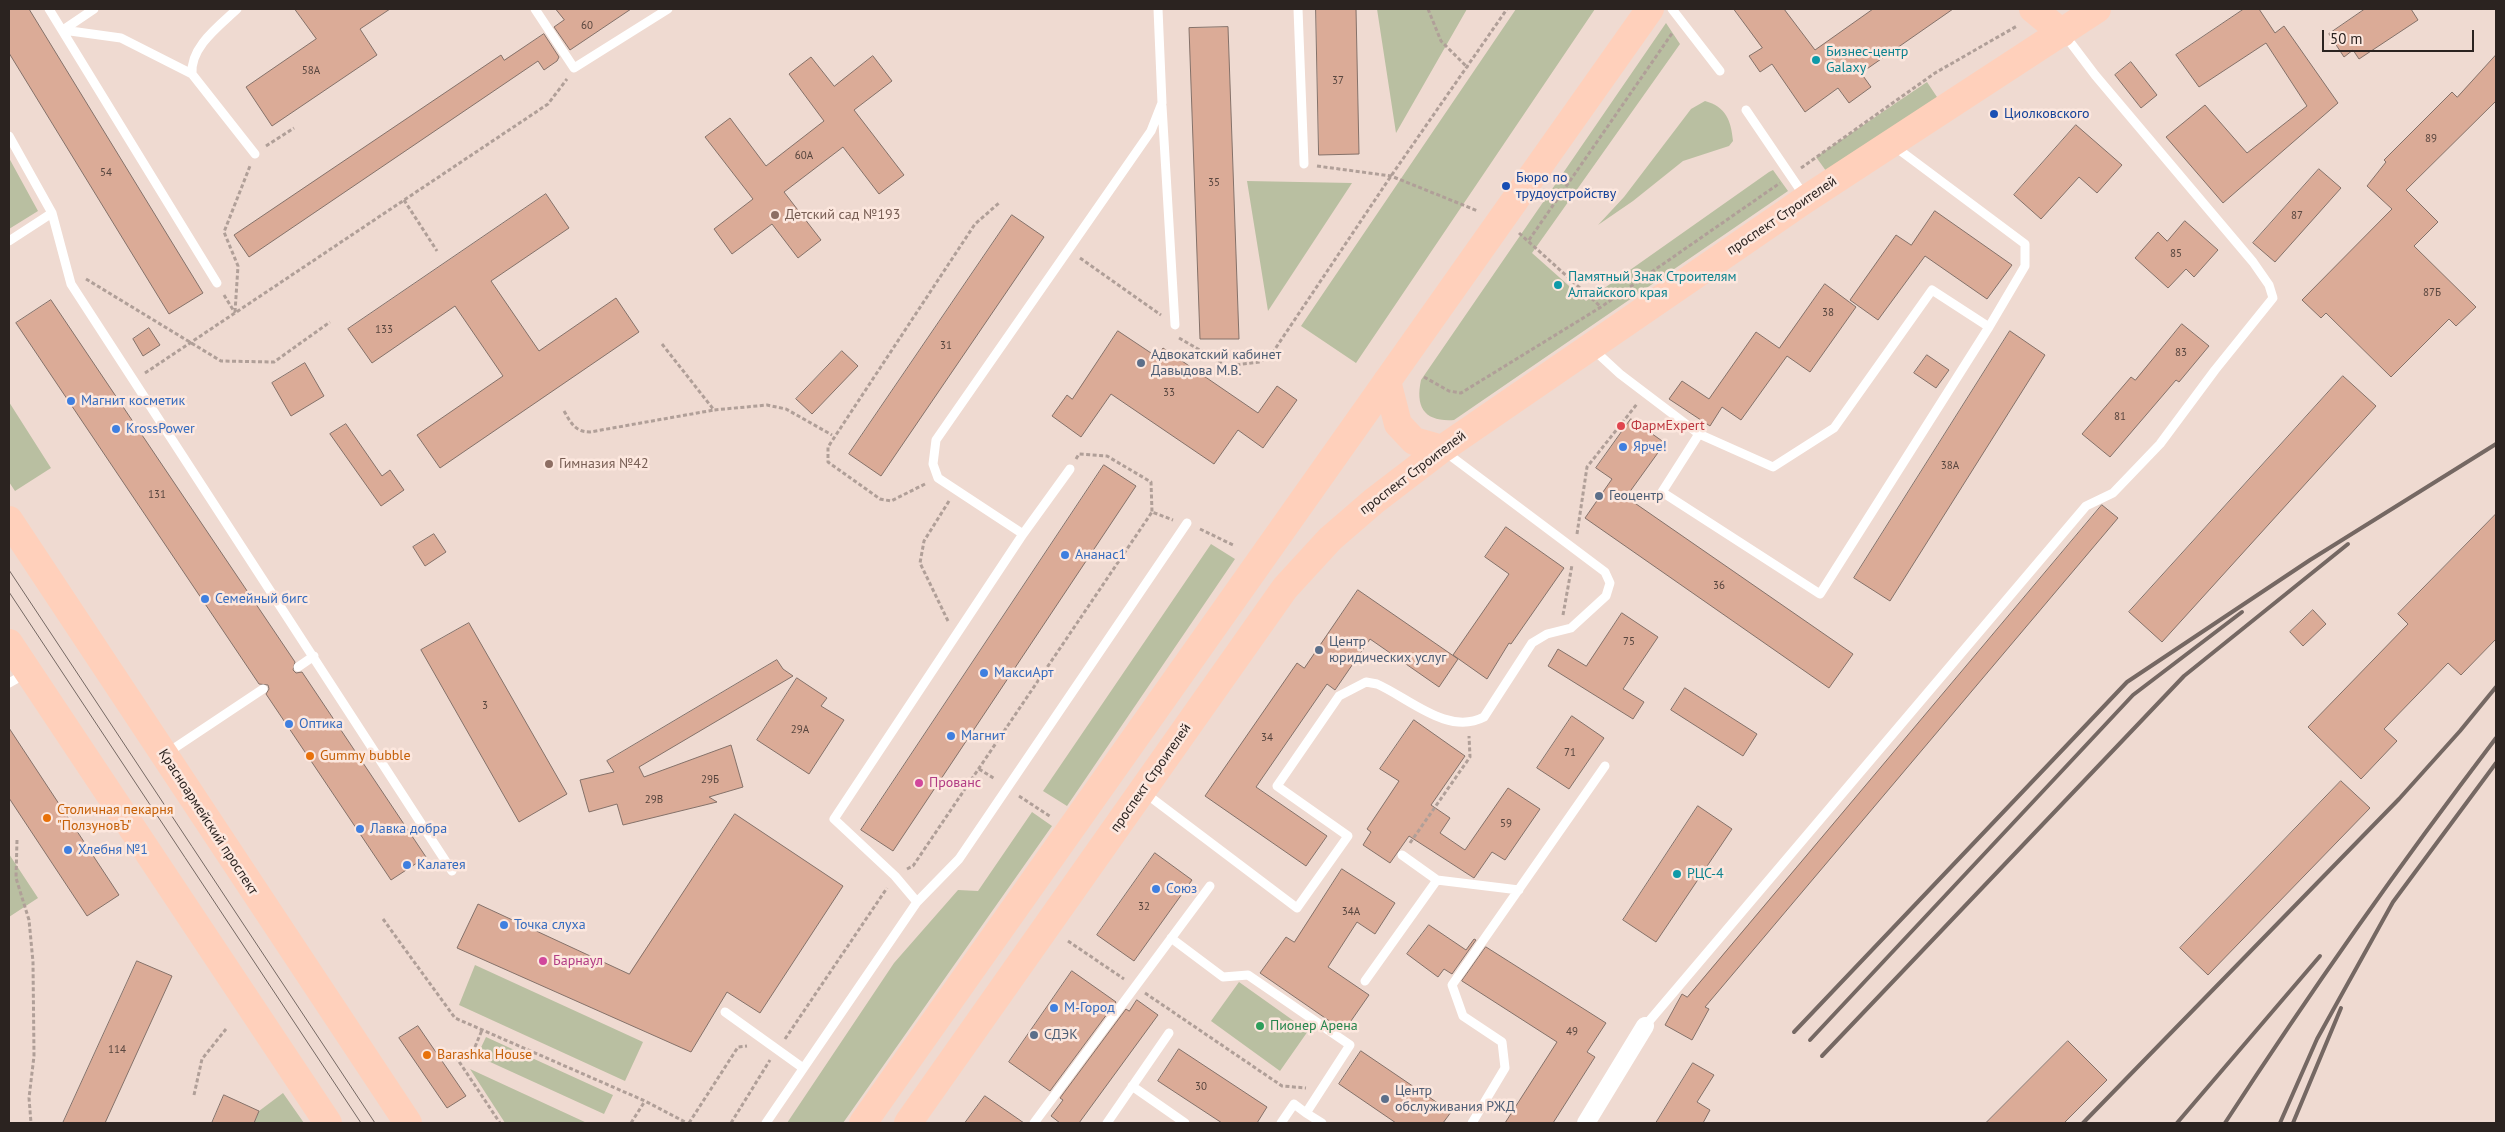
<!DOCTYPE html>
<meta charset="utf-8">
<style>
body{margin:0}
#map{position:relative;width:2505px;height:1132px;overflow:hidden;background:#efdad1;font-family:"PT Sans",sans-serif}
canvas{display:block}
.frame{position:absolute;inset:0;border:10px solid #2b2320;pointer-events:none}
.scale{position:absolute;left:2322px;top:30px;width:152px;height:22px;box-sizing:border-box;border:2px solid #2b2320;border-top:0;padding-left:6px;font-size:15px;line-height:18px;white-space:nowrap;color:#2b2320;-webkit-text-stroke:4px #fce7de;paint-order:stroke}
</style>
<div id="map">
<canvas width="2505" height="1132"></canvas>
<div class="frame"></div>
<div class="scale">50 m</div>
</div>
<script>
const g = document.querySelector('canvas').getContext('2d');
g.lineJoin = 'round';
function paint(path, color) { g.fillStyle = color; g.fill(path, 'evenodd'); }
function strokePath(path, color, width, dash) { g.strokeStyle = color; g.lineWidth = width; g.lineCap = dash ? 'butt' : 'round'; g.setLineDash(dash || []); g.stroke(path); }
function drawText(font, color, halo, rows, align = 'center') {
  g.font = font + ' "PT Sans",sans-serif'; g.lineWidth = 5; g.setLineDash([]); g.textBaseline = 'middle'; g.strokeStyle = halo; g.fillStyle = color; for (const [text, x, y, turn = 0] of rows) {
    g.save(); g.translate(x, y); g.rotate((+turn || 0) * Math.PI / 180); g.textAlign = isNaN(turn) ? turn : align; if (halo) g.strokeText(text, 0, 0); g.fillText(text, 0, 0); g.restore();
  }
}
paint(new Path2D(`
 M1377 9H1467L1396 133Z
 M1516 9H1595L1356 363 1301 326Z
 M1666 23 1680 44 1532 253 1586 301 1769 172 1773 170 1788 191 1454 420C1425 422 1415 408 1421 380Z
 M1927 82 1939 100 1829 175 1816 157Z
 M1705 101C1726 107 1731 120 1733 141L1729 146 1683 161 1633 201 1598 225 1624 197 1691 109Z
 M9 158 38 211 9 229Z
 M1247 181 1352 183 1268 311Z
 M9 402 51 468 15 491 9 482Z
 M1211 544 1235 559 1067 806 1043 791Z
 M1032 812 1052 826 843 1123H787L894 963 958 890 978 891Z
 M9 854 38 898 9 917Z
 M475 965 643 1042 625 1081 459 1005Z
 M1239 982 1308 1031 1280 1071 1211 1021Z
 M486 1037 613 1095 604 1114 477 1056Z
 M470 1069 587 1123H505Z
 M283 1093 304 1123H254L259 1111Z`), '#b9bfa1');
const building = new Path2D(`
 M9 9H29L203 293 169 314 9 53Z
 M295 9H390L360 29 377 55 272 126 246 87 316 39Z
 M556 9H631L570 50 554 27 564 20Z
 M1316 9H1356L1359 154 1319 155Z
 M1734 9H1784L1815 50 1873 9H1953L1861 73 1871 87 1849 103 1838 88 1805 112 1772 64 1760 72 1749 56 1762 48Z
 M2244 9H2259L2275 33 2284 26 2338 103 2223 203 2166 137 2205 105 2247 153 2307 106 2266 43 2199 87 2176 55Z
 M2365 9H2411L2418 20 2359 59 2353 50 2344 57 2329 34Z
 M1228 27 1239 339H1200L1189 28Z
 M544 34 559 57 557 61 544 70 538 61 249 257 234 235 501 55 504 60Z
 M2496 55V101L2406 190 2438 222 2414 246 2476 307 2456 326 2449 319 2391 377 2326 313 2321 318 2302 300 2392 209 2367 186 2386 162 2384 160 2452 92 2457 97Z
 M873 56 892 81 854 110 904 175 879 194 843 147 784 192 821 240 798 258 772 224 732 254 714 229 753 199 705 137 730 118 766 166 824 121 789 74 811 57 834 86Z
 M2131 62 2157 95 2141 108 2115 75Z
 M2076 125 2122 165 2097 193 2079 177 2041 219 2014 195Z
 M2319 169 2341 188 2275 262 2253 243Z
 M546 194 569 228 491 281 539 351 616 298 639 332 440 468 417 435 503 376 455 306 372 363 348 329Z
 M1935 211 2012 265 1987 299 1925 256 1878 320 1850 300 1896 235 1911 245Z
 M1012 215 1044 237 881 476 849 454Z
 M2185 221 2218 250 2194 277 2186 269 2168 288 2135 258 2158 232 2167 241Z
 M1825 284 1856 307 1810 372 1787 356 1741 420 1722 407 1710 426 1669 399 1682 381 1709 399 1756 332 1779 348Z
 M51 300 295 662 293 670 296 673 302 672 426 857 391 880 266 694 269 689 268 685 259 684 16 323Z
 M2182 324 2209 346 2179 382 2176 380 2110 457 2082 434 2131 377 2135 380Z
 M149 328 160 345 143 356 133 339Z
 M1118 331 1157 357 1163 348 1258 413 1277 386 1297 400 1263 448 1238 430 1214 464 1111 394 1081 437 1052 416 1067 395 1072 399Z
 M2010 331 2045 355 1890 601 1854 578Z
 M842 351 858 366 812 414 796 399Z
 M1927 355 1949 370 1936 388 1914 373Z
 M305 363 324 396 291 416 272 383Z
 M2343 376 2376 406 2162 642 2129 612Z
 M1631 419 1665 443 1626 497 1853 654 1829 688 1585 518 1612 479 1596 468Z
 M346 424 382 476 390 470 404 490 381 506 330 434Z
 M1104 465 1136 486 893 851 861 830Z
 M2102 505 2118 518 1705 1007 1709 1009 1692 1040 1665 1025 1682 994 1687 997Z
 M2496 514V639L2461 675 2448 663 2384 729 2397 741 2361 779 2308 727 2408 624 2398 614Z
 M1506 527 1564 568 1511 644 1509 643 1487 679 1453 655 1509 574 1485 557Z
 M434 534 446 552 425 566 413 547Z
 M1358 590 1458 659 1439 687 1370 639 1335 690 1327 684 1256 787 1327 836 1306 866 1205 796 1297 663 1304 668Z
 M2313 610 2326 624 2303 646 2290 632Z
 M1622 613 1658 637 1623 689 1644 702 1633 719 1548 666 1558 649 1586 666Z
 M469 623 567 794 519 822 421 650Z
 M777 660 783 669 793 676 639 767 644 777 731 745 743 787 709 797 717 802 623 825 617 804 589 812 580 780 614 772 607 761Z
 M797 678 827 698 821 706 844 720 809 774 757 740Z
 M1685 688 1757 734 1743 756 1671 710Z
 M1572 716 1604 738 1569 789 1537 768Z
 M1414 720 1465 756 1431 805 1450 818 1440 833 1465 850 1508 788 1540 809 1505 860 1492 852 1474 878 1409 836 1390 863 1363 845 1371 832 1367 829 1399 781 1380 769Z
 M9 728 119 895 87 916 9 798Z
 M2341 781 2370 808 2208 975 2180 948Z
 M1698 806 1732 829 1656 942 1623 920Z
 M735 814 843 886 760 1013 727 992 691 1052 457 948 478 904 629 974Z
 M1155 853 1192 880 1134 961 1097 935Z
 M1342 869 1395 903 1375 934 1357 922 1328 967 1369 995 1344 1031 1260 973 1286 937 1294 942Z
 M1429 925 1466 950 1474 939 1476 940 1452 974 1444 969 1438 977 1407 954Z
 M1486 947 1606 1023 1587 1052 1595 1057 1553 1123H1505L1557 1042 1462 981Z
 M137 961 172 976 105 1123H63Z
 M1072 971 1116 1002 1050 1091 1009 1062Z
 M1137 1000 1158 1015 1079 1123H1060L1051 1116 1063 1100 1060 1098 1126 1009 1129 1011Z
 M418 1026 466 1096 447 1108 399 1038Z
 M2068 1041 2107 1080 2064 1123H1986Z
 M1179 1049 1267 1107 1257 1123H1222L1158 1081Z
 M1361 1051 1451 1112 1443 1123H1396L1339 1084Z
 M1693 1063 1714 1075 1697 1102 1710 1110 1703 1123H1656Z
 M224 1095 259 1111 254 1123H212Z
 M985 1096 1024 1123H965Z`);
paint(building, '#dbab97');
strokePath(building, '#847169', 1);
strokePath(new Path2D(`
 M1428 9 1441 41 1468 68
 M266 146 294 128
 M1317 166 1391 176 1478 211
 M1801 168 1935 73 2017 26
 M404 200 437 251
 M1519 233 1601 307
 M1529 240 1673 32
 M1080 258 1161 315
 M86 279 221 361 274 362 330 322
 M224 295 235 313
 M235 312 238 266 224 232 250 166
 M1179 338 1227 366 1260 362 1271 355 1391 176 1507 9
 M662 344 714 410 767 405 786 409 832 435
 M145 373 548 104 567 79
 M1424 377 1449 391 1461 393 1601 307 1780 183
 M564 411C571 423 575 432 590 432L714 410
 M1076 459 1079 454 1107 456 1151 482 1152 512
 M925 484 891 501 880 499 828 462V447L975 224 999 203
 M1200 529 1233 545
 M1577 534 1587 467 1637 404
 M1563 615 1572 565
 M948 621 920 563 924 541 949 501
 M979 769 995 779
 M1019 796 1051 817
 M17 840 16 878 29 920 33 962 34 1056 29 1098 31 1123
 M1410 843 1470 757 1469 736
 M907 869 913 866 1152 512 1173 520
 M383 919 455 1018 645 1101 687 1123
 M1068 941 1124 979
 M1145 993 1282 1086 1306 1088
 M785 1039 887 888
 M452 1051 500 1123
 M470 1059 482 1030
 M194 1095 202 1059 226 1029
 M631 1123 645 1101
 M689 1123 738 1047 747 1046
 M731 1123 770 1060`), '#b09f98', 3, [4, 2.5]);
strokePath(new Path2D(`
 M49 9 217 283
 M237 9C219 26 190 47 192 74L255 154
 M535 9 574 68 668 9
 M1298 9 1304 164
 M1672 9 1720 71
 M63 30 121 38 192 74
 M63 30 94 9
 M1162 106 1175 325
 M1746 110 1805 197
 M9 136 52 213 71 284 452 871
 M9 241 52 213
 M1594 350 1620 374 1699 434 1773 467 1834 428 1932 290 1989 327
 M1699 434 1662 492 1820 594 1989 327 2025 266V244L1894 146
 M1023 534 938 478 933 464 936 440 1151 131 1162 103 1158 9
 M298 667 314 656
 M9 683 25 674
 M167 753 263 689
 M1145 793 1297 908 1348 836 1277 786 1339 696 1366 682 1377 684C1409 698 1448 736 1484 717L1532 643 1547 634 1571 628 1606 596 1610 583 1605 572 1444 451
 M1437 880 1519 890
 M917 902 895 876 834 819 1023 534 1070 469
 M1171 938 1223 977 1248 975 1350 1045 1306 1113 1322 1123
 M1365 981 1437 880 1402 855
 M725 1012 803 1068
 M1645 1026 2086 506 2113 493 2160 444 2215 370 2273 298 2269 285 2253 262 2095 75 2064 34
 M1132 1086 1185 1123
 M766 1123 917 902 959 859 1187 523
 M1034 1123 1210 886
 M1107 1123 1169 1033
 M1281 1123 1294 1104 1306 1113
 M1472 1123 1505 1068 1502 1042 1463 1016 1452 985 1605 766`), '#fff', 9);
strokePath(new Path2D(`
 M1586 1123 1645 1026`), '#fff', 18);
strokePath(new Path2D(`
 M2033 9 2062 33
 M1387 381 1398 424 1414 441 1442 449
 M9 520 408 1123
 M9 643 328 1123
 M863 1123 1650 9
 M908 1123 1285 588 1330 539 1374 501 1442 449 1806 199 2097 9`), '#ffd0bb', 28);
strokePath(new Path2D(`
 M9 570 375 1123
 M9 592 361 1123`), '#756863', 1);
strokePath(new Path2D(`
 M1794 1032 2127 682 2310 560 2496 444
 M1810 1040 2133 695 2242 612
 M1822 1056 2184 676 2348 544
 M2083 1123 2399 799 2460 731 2496 687
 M2177 1123 2320 956
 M2225 1123C2310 992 2401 863 2496 738
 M2280 1123 2317 1039 2393 902 2496 763
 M2293 1123 2341 1008`), '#756863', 4);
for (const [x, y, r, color] of [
 [1816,60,5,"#0f9aa8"],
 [1994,114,5,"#1a4fb4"],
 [1506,186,5,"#1a4fb4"],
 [775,215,5,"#8d6e63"],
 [1558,285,5,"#0f9aa8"],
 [1141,363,5,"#5c6f8a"],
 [71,401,5,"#3f7fe0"],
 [1621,426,5,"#e0444e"],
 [116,429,5,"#3f7fe0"],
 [1623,447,5,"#3f7fe0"],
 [549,464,5,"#8d6e63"],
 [1599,496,5,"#5c6f8a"],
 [1065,555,5,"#3f7fe0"],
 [205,599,5,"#3f7fe0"],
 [1319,650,5,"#5c6f8a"],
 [984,673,5,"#3f7fe0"],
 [289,724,5,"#3f7fe0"],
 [951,736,5,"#3f7fe0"],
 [310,756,5,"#e8710a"],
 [919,783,5,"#d1479c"],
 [47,818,5,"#e8710a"],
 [360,829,5,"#3f7fe0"],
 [68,850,5,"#3f7fe0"],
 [407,865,5,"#3f7fe0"],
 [1677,874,5,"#0f9aa8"],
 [1156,889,5,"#3f7fe0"],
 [504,925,5,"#3f7fe0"],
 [543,961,5,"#d1479c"],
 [1054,1008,5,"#3f7fe0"],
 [1260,1026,5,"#2e9e5b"],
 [1034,1035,5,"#5c6f8a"],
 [427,1055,5,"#e8710a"],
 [1385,1099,5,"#5c6f8a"]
]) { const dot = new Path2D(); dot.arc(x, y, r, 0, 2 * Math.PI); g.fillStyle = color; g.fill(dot); strokePath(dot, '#fce7de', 2); }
drawText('11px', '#57453e', null, [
 ["60",587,26],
 ["58А",311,71],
 ["37",1338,81],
 ["89",2431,139],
 ["60А",804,156],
 ["54",106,173],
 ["35",1214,183],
 ["87",2297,216],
 ["85",2176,254],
 ["87Б",2432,293],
 ["38",1828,313],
 ["133",384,330],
 ["31",946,346],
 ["83",2181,353],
 ["33",1169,393],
 ["81",2120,417],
 ["38А",1950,466],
 ["131",157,495],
 ["36",1719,586],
 ["75",1629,642],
 ["3",485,706],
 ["29А",800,730],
 ["34",1267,738],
 ["71",1570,753],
 ["29Б",710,780],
 ["29В",654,800],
 ["59",1506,824],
 ["32",1144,907],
 ["34А",1351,912],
 ["49",1572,1032],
 ["114",117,1050],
 ["30",1201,1087]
]);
drawText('14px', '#0d838f', '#fce7de', [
 ["Бизнес-центр",1826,52],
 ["Galaxy",1826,68],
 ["Памятный Знак Строителям",1568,277],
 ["Алтайского края",1568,293],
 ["РЦС-4",1687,874]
], 'left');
drawText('14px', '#164399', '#fce7de', [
 ["Циолковского",2004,114],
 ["Бюро по",1516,178],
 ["трудоустройству",1516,194]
], 'left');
drawText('14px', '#785e54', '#fce7de', [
 ["Детский сад №193",785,215],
 ["Гимназия №42",559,464]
], 'left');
drawText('14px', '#2b2320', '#fce7de', [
 ["проспект Строителей",1782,216,-34],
 ["проспект Строителей",1413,473,-37],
 ["проспект Строителей",1151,778,-55],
 ["Красноармейский проспект",208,822,57]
]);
drawText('14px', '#4e5e75', '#fce7de', [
 ["Адвокатский кабинет",1151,355],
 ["Давыдова М.В.",1151,371],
 ["Геоцентр",1609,496],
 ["Центр",1329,642],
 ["юридических услуг",1329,658],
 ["СДЭК",1044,1035],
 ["Центр",1395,1091],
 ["обслуживания РЖД",1395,1107]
], 'left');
drawText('14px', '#366cbe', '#fce7de', [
 ["Магнит косметик",81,401],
 ["KrossPower",126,429],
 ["Ярче!",1633,447],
 ["Ананас1",1075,555],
 ["Семейный бигс",215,599],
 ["МаксиАрт",994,673],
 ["Оптика",299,724],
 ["Магнит",961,736],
 ["Лавка добра",370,829],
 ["Хлебня №1",78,850],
 ["Калатея",417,865],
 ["Союз",1166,889],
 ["Точка слуха",514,925],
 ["М-Город",1064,1008]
], 'left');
drawText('14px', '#be3a42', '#fce7de', [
 ["ФармExpert",1631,426]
], 'left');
drawText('14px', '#c56008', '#fce7de', [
 ["Gummy bubble",320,756],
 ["Столичная пекарня",57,810],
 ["\"ПолзуновЪ\"",57,826],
 ["Barashka House",437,1055]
], 'left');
drawText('14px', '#b23c85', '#fce7de', [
 ["Прованс",929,783],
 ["Барнаул",553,961]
], 'left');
drawText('14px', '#27864d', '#fce7de', [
 ["Пионер Арена",1270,1026]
], 'left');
</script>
